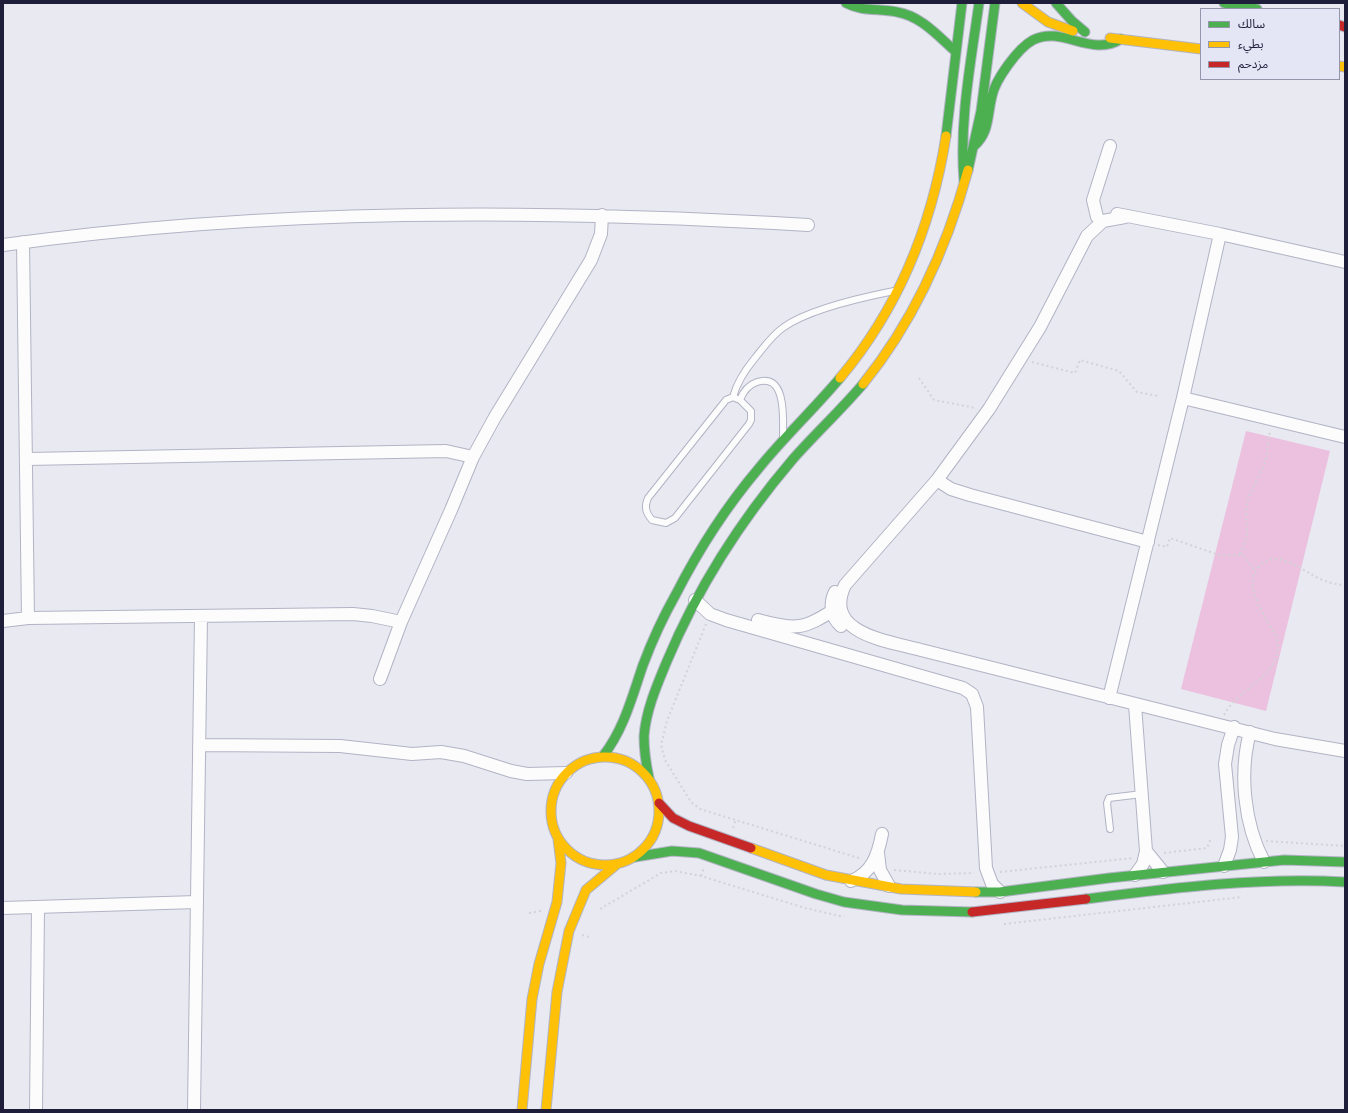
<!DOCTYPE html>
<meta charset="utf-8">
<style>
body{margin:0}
#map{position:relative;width:1348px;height:1113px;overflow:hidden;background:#e8e9f1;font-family:Georgia,"Noto Sans Arabic",serif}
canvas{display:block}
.frame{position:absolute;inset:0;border:4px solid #1e1e3b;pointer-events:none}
.legend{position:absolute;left:1200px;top:8px;width:140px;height:72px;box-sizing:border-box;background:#e4e6f5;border:1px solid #9596ab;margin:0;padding:5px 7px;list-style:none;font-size:12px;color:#1e1e3b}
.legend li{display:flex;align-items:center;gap:8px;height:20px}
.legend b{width:20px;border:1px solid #9596ab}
</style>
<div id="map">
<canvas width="1348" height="1113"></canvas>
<div class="frame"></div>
<ul class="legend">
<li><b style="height:5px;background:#4caf50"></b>سالك</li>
<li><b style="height:5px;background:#ffc107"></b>بطيء</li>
<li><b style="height:5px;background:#c62828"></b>مزدحم</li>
</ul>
</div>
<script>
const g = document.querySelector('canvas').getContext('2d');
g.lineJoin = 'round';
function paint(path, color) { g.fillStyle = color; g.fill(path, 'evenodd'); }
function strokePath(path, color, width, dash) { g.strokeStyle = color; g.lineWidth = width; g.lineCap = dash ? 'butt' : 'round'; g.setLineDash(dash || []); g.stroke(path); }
paint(new Path2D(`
 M1246 431 1330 451 1266 711 1181 689Z`), '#ecc0df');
const lane = new Path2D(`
 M733 397 740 400 751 411V420L749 424 675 518 666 523 652 520C646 513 644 507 648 498L726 400Z
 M733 397C737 382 745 370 755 358 764 347 772 335 784 327 808 310 864 297 894 291
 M740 400C743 392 748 385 757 382 787 372 783 420 783 437
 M1110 829 1107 803 1109 798 1142 794`);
const street = new Path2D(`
 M1117 214 1220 234 1345 262
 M1097 217 1093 200 1110 146
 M1125 217 1103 221 1087 236 1040 327 989 409 937 480 845 585C822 634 889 641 921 650L1275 739 1345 751
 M23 242 28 618
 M3 245C270 208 539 209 808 225
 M1183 398 1345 437
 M27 459 446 451 473 457
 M937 480 951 489 970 495 1148 542
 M835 592C829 604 831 617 841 626
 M695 600 710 614 726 620 963 688 972 694 977 707 986 868 992 884 1000 892
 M758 620C798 630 802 630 837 608
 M3 621 28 618 353 614 372 616 401 622
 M380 679 401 622 451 510 473 457 495 417 591 260 601 234 602 215
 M1109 698 1183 398 1220 234
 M1135 705 1146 851 1143 864 1135 875
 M1250 732C1239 773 1244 824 1264 862
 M199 745 340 746 412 754 441 752 464 756 511 771 527 774 566 773
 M1146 851 1163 872
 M878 853 880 870 889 886
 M1224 866 1230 850 1232 837 1225 764 1228 745 1234 727
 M851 881C872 873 878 855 882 834
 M3 908 197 902
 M36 1110 38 907
 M194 1110 201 617`);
const fast = new Path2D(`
 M846 3C862 12 880 8 897 12 921 16 938 36 955 51
 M1056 3 1072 21 1085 32
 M1224 3 1257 9
 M946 136 962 3
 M974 146C990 132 987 115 992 96 995 80 1018 48 1033 40 1062 25 1091 58 1121 39
 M968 170 981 111 995 3
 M964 181C959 121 971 62 979 3
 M603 756C624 729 632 697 643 665 652 641 663 617 676 594 699 549 726 507 759 468 784 437 814 409 840 378
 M649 778C646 764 644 751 644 736 646 710 657 685 667 661 698 587 741 520 793 459 816 433 841 410 863 384
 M635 857 672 851 699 853 816 894 844 902 902 910 972 912
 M976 892H1000L1109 878 1284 860 1345 862
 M1086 899C1173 888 1258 877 1345 882`);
const slow = new Path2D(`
 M1022 3 1048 22 1073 31
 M1110 38 1201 49
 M1339 66 1345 67
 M840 378C898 309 932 225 946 136
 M863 384C914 321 947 247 968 170
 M551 811a54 54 0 1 1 108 0a54 54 0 1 1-108 0Z
 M751 848 826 875 901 889 976 892
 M522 1110 532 999 539 964 557 902 561 863 558 839
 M546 1110 557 992 569 931 586 890 617 864`);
const jam = new Path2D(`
 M1339 25 1345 27
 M659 803 673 818 689 826 751 848
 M972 912 1086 899`);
strokePath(lane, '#b2b3c4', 8);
strokePath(street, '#b2b3c4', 14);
strokePath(fast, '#b2b3c4', 11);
strokePath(slow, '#b2b3c4', 11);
strokePath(jam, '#b2b3c4', 11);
strokePath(new Path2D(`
 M1032 362 1075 373 1080 360 1119 371 1137 392 1158 396
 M919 378 934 400 976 408
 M1158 545 1167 547 1170 538 1219 555H1243L1255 571
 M1240 554 1247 537 1246 509 1248 499 1266 460 1270 430
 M706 624 667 721 661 745 665 760 691 802 700 809 862 859
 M1224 715C1238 687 1288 674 1276 636 1265 616 1238 581 1263 563 1270 558 1279 558 1286 561 1309 570 1317 583 1345 585
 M733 828 736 819
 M1266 841 1345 846
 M1164 853 1207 848 1211 838
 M894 870 938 874 974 873
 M1000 872 1133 858
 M701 876 704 868
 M600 909 661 873 675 871 701 876 805 908 844 917
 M529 913 541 911
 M1004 924 1242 897
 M582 935 589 937`), '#d3d3d7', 2, [2, 3]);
strokePath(lane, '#fcfcfd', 6);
strokePath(street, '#fcfcfd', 12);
strokePath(fast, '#4caf50', 9);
strokePath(slow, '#ffc107', 9);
strokePath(jam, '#c62828', 9);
</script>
